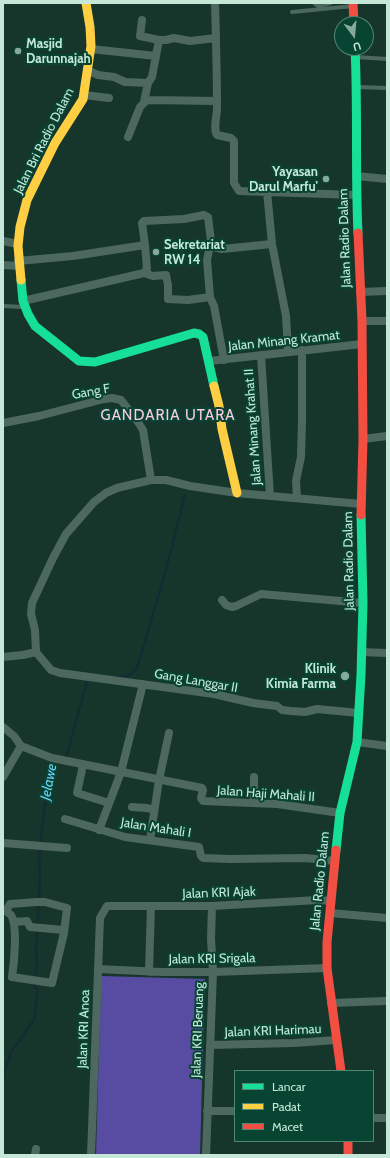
<!DOCTYPE html>
<style>
body{margin:0}
#map{position:relative;width:390px;height:1158px;overflow:hidden;background:#16362c;font-family:Cabin,sans-serif}
canvas{display:block}
.frame{position:absolute;inset:0;border:4px solid #c4e7d8;pointer-events:none}
.legend{position:absolute;left:234px;top:1070px;width:140px;height:72px;box-sizing:border-box;background:#084432;border:1px solid #538574;margin:0;padding:5px 7px;list-style:none;font-size:12px;color:#c4e7d8}
.legend li{display:flex;align-items:center;gap:8px;height:20px}
.legend b{width:20px;border:1px solid #538574}
.north{position:absolute;left:334px;top:16px;width:40px;height:40px;box-sizing:border-box;background:#084432;border:1px solid #538574;border-radius:50%;rotate:164deg;font-size:11px;font-weight:700;line-height:16px;text-align:center;color:#c4e7d8}
.north::after{content:'';display:block;margin:auto;width:14px;height:18px;background:#87a99c;clip-path:polygon(50% 0,100% 100%,50% 72%,0 100%)}
</style>
<div id="map">
<canvas width="390" height="1158"></canvas>
<div class="frame"></div>
<ul class="legend">
<li><b style="height:5px;background:#16e098"></b>Lancar</li>
<li><b style="height:5px;background:#ffcf43"></b>Padat</li>
<li><b style="height:5px;background:#f24e42"></b>Macet</li>
</ul>
<div class="north">U</div>
</div>
<script>
const g = document.querySelector('canvas').getContext('2d');
g.lineJoin = 'round';
function paint(path, color) { g.fillStyle = color; g.fill(path, 'evenodd'); }
function strokePath(path, color, width, dash) { g.strokeStyle = color; g.lineWidth = width; g.lineCap = dash ? 'butt' : 'round'; g.setLineDash(dash || []); g.stroke(path); }
function drawText(font, color, halo, rows, align = 'center') {
  g.font = font + ' Cabin,sans-serif'; g.lineWidth = 4; g.setLineDash([]); g.textBaseline = 'middle'; g.strokeStyle = halo; g.fillStyle = color; for (const [text, x, y, turn = 0] of rows) {
    g.save(); g.translate(x, y); g.rotate((+turn || 0) * Math.PI / 180); g.textAlign = isNaN(turn) ? turn : align; if (halo) g.strokeText(text, 0, 0); g.fillText(text, 0, 0); g.restore();
  }
}
paint(new Path2D(`
 M101 976 205 979 200 1155H96Z`), '#574ca2');
strokePath(new Path2D(`
 M119 677C127 677 132 675 137 668L166 570 185 495
 M64 757 66 758 88 678
 M3 1076 11 1052 34 1020 38 990 34 987 37 968 36 949 40 878 39 856 41 837 47 788 54 759`), '#152b32', 2.5);
strokePath(new Path2D(`
 M314 3 318 6 331 3
 M292 12 353 6
 M356 57 387 59
 M357 87 387 88
 M3 306 23 307`), '#4d695f', 4);
strokePath(new Path2D(`
 M215 3C216 38 217 73 217 108 217 116 213 129 217 135L231 138 234 141V183L239 191 356 195
 M142 20 140 36 159 40H166L174 38 190 41 216 38
 M91 49 156 56
 M89 71 98 75 114 77 125 82 148 83
 M84 95 109 98
 M144 102 148 83 152 77 159 40
 M128 137 140 107 147 100 217 101
 M356 176 387 179
 M267 191 272 244 286 316 288 352
 M3 241 18 244
 M211 241 207 260 210 297 214 306 224 360
 M145 245 142 223 144 221 184 219 204 215 208 217 211 241 213 247 222 249 272 244
 M18 261 73 256 145 245 147 269 144 273 23 301
 M3 265 19 266
 M144 273 153 276 166 275 168 285V299L188 300 210 297
 M360 292 387 291
 M362 321H387
 M261 355 270 496
 M209 361 362 344
 M3 423 39 416 104 399 112 398 121 400 138 422 143 430 151 480
 M363 439 387 436
 M297 498 296 481 301 457 302 421V350
 M222 600 226 605 232 607 236 606 261 594 363 603
 M36 652 35 630 31 614 32 603 53 558 66 534 94 502 106 493 117 488 151 480H166L190 486 237 493 361 504
 M36 652 51 670 60 673 214 694 253 703 277 706 282 710 291 711 305 712 317 709 359 713
 M361 652 387 653
 M3 657 23 655 36 652
 M3 727 14 736 21 746 52 758 202 788 203 790 201 798 203 801 277 804 340 813
 M357 742 387 746
 M83 765 77 793 109 803
 M3 777 21 746
 M254 803V777
 M132 807C140 808 147 807 154 810
 M65 819 125 837 199 847 201 856 203 858 230 859 305 858 335 861
 M99 830 121 772 143 684
 M150 840 159 780 169 733
 M3 843 67 848
 M37 902H45L67 908 64 933 52 983 12 977C14 964 18 925 11 915 10 914 7 912 6 911L10 904Z
 M330 913 387 918
 M14 922 27 921 30 927 64 930
 M98 969 162 972H213L327 968
 M149 972 151 906
 M331 1003 387 1001
 M210 1045 294 1043 336 1040
 M207 1111H235
 M373 1118H387
 M35 1155 36 1149
 M91 1155 100 918 107 906H212L318 900 331 901
 M206 1155 213 972 211 939 212 906`), '#4d695f', 8);
strokePath(new Path2D(`
 M355 48C358 110 355 171 358 233
 M21 280 23 301 28 314 35 326 79 361 95 362 194 333 199 334 203 337 214 386
 M336 850 340 813 357 742 361 675 363 603 361 515`), '#16e098', 9);
strokePath(new Path2D(`
 M21 280 18 246 20 227 27 200 55 143 83 99 91 46 90 27 86 3
 M214 386 219 406 222 429 237 493`), '#ffcf43', 9);
strokePath(new Path2D(`
 M353 3 354 24
 M358 233 362 321 363 439 361 515
 M336 850 327 942V968L341 1071
 M348 1141V1155`), '#f24e42', 9);
for (const [x, y, r, color] of [
 [18,51,4,"#87a99c"],
 [326,179,4,"#87a99c"],
 [156,252,4,"#87a99c"],
 [345,676,5,"#87a99c"]
]) { const dot = new Path2D(); dot.arc(x, y, r, 0, 2 * Math.PI); g.fillStyle = color; g.fill(dot); strokePath(dot, '#084432', 1.5); }
drawText('bold 13px', '#c4e7d8', '#084432', [
 ["Masjid",26,44],
 ["Darunnajah",26,59],
 ["Yayasan",318,172,"right"],
 ["Darul Marfu'",318,187,"right"],
 ["Sekretariat",164,245],
 ["RW 14",164,260],
 ["Klinik",336,669,"right"],
 ["Kimia Farma",336,684,"right"]
], 'left');
drawText('13px', '#c4e7d8', '#084432', [
 ["Jalan Bri Radio Dalam",44,141,-63],
 ["Jalan Radio Dalam",345,238,-92],
 ["Jalan Minang Kramat",284,341,-6],
 ["Gang F",91,392,-10],
 ["Jalan Minang Krahat II",253,427,-94],
 ["Jalan Radio Dalam",349,561,-91],
 ["Gang Langgar II",196,681,10],
 ["Jalan Haji Mahali II",266,794,4],
 ["Jalan Mahali I",156,828,9],
 ["Jalan Radio Dalam",320,881,-84],
 ["Jalan KRI Ajak",219,893,-2],
 ["Jalan KRI Srigala",212,959,-1],
 ["Jalan KRI Anoa",84,1029,-88],
 ["Jalan KRI Beruang",198,1030,-88],
 ["Jalan KRI Harimau",273,1031,-2]
]);
drawText('italic 14px', '#6cd2fd', '#084432', [
 ["Jelawe",49,782,-79]
]);
g.letterSpacing = '1px';
drawText('15px', '#f9cbe1', '#084432', [
 ["GANDARIA UTARA",168,416]
]);
g.letterSpacing = '0px';
</script>
